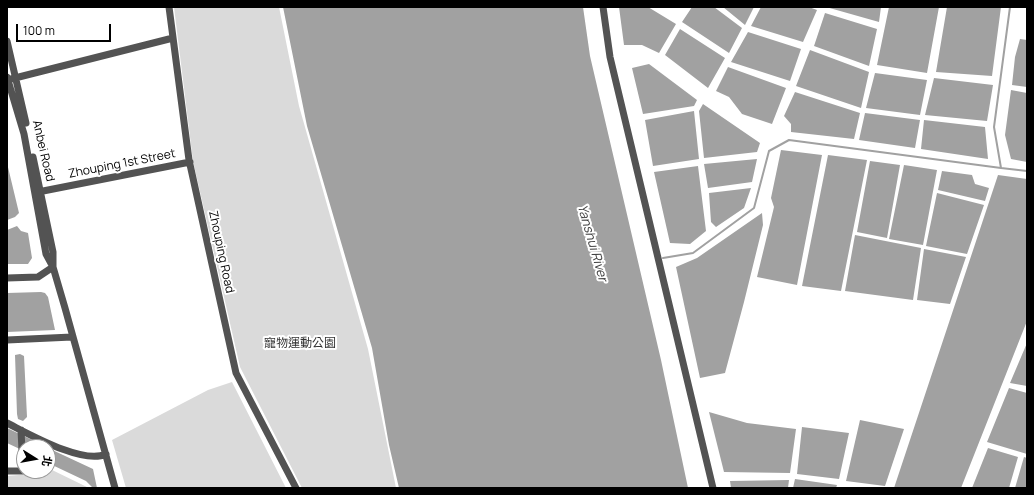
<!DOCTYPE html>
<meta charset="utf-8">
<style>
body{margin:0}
#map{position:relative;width:1034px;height:495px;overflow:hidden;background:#fff;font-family:Manrope,"Noto Sans TC",sans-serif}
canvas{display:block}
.frame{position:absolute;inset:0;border:8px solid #000;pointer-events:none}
.north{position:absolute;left:16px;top:439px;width:40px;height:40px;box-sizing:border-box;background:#fff;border:1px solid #999;border-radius:50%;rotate:101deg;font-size:11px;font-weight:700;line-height:16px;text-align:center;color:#000}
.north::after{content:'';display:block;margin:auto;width:14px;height:18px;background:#000;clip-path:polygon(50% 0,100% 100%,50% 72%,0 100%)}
.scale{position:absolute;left:16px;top:24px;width:95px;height:18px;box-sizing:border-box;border:2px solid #000;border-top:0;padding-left:5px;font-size:12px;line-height:14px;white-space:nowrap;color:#000;-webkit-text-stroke:3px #fff;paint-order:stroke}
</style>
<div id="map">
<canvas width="1034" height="495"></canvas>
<div class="frame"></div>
<div class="north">北</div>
<div class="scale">100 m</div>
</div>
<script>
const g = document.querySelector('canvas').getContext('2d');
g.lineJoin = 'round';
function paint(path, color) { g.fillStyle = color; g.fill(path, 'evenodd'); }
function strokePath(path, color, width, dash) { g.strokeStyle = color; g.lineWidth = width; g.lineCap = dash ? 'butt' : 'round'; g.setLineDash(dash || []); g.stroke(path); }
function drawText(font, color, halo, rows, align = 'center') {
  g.font = font + ' Manrope,"Noto Sans TC",sans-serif'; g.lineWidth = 4; g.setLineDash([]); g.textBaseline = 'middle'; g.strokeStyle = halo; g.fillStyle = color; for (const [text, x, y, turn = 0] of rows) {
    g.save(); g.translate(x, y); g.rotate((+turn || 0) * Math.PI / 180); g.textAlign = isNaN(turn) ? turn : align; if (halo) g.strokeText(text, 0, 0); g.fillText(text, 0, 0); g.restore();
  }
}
paint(new Path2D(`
 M174 7H279L299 106 368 349 396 488H302L240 367 193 161Z
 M232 382 286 488H126L112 440 208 390Z
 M48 468 89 488H7V476L31 474 32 471H48Z`), '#dadada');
paint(new Path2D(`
 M283 7H583L590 56 661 360 688 488H399L389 445 372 348 307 126Z
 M619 7H648L676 24 659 53 642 45H624Z
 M692 7H714L742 28 729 53 682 22Z
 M723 7H754L745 25Z
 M761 7H809L817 10 803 42 751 26Z
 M826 7H881L879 22Z
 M889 7H939L927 73 877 65Z
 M947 7H1001L992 76 936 72Z
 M825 13 877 29 869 66 814 46Z
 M680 29 725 58 708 88 665 55Z
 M748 32 801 49 790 81 731 62Z
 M1020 39 1027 40V87L1012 85 1015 57Z
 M810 50 869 72 861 108 796 86Z
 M649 64 697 100 694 106 643 114 632 68Z
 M728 67 786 88 772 124 742 114 729 97 716 91Z
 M875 73 927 80 920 115 866 108Z
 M934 78 993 85 987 121 925 115Z
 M1011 90 1027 93V162L1011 159 1005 135Z
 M795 92 860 113 854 139 791 132V124L784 116Z
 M703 104 760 143 757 152 704 158 699 111Z
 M694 111 699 159 653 166 645 120Z
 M865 113 920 120 915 148 859 140Z
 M924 120 985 127 988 159 921 149Z
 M781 150 822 155 797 285 757 277 774 207 771 198Z
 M828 155 867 160 841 291 802 286Z
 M757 159 752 182 708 188 704 164Z
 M870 161 900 165 887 238 857 232Z
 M7 163 19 213 15 217 7 220Z
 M904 165 937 170 923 245 889 239Z
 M698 166 706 231 690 244 670 243 654 172Z
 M942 171 972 175 975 184 989 188 985 201 938 190Z
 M998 175 1027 179V321L961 488H894Z
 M751 188 744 208 716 227 711 222 709 193Z
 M937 193 984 205 967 254 926 246Z
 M762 213 763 225 744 302 725 373 700 378 676 267 697 258Z
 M17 226 21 231 28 233 32 258 28 264H7V230Z
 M855 235 921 248 913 300 845 291Z
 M924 249 966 257 950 304 917 300Z
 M41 292 45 293 48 297 55 330 7 332V293Z
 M1027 343V386L1010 383Z
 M20 354 24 356 27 417 23 421 18 419 17 414 15 355Z
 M1009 388 1027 393V454L987 442Z
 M709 412 747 423 796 429 790 473 724 472Z
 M860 420 904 429 885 486 846 481Z
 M802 427 849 433 839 479 797 474Z
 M7 428 47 447H24V451L7 443Z
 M48 448 93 469 97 488H93L86 481 48 463Z
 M988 448 1018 457 1009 488H972Z
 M1024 457 1027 458V488H1015Z
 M795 479 837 485 836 488H793Z
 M789 480 788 488H731L730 481Z`), '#a1a1a1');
strokePath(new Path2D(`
 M1010 7 994 127 1001 168 1027 171
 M663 258 693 253 754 208 769 151 789 140 1001 168`), '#a1a1a1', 2);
strokePath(new Path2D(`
 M169 7 189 160 236 373 296 488
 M603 7 610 57 713 488
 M7 41 26 123
 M7 77 24 134 46 254 53 267 65 308 115 488
 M11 79 173 38
 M33 157 53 252V267
 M38 192 190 162
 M7 278 38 277 53 267
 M7 340 72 337
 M7 423C29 434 83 465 106 454
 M7 471H23L21 430`), '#535353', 7);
drawText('12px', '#000', '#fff', [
 ["Anbei Road",43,151,77],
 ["Zhouping 1st Street",122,164,-11],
 ["Zhouping Road",221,252,78]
]);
drawText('12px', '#313131', '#fff', [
 ["寵物運動公園",300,344]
]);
drawText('italic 13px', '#424242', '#fff', [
 ["Yanshui River",592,243,74]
]);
</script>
